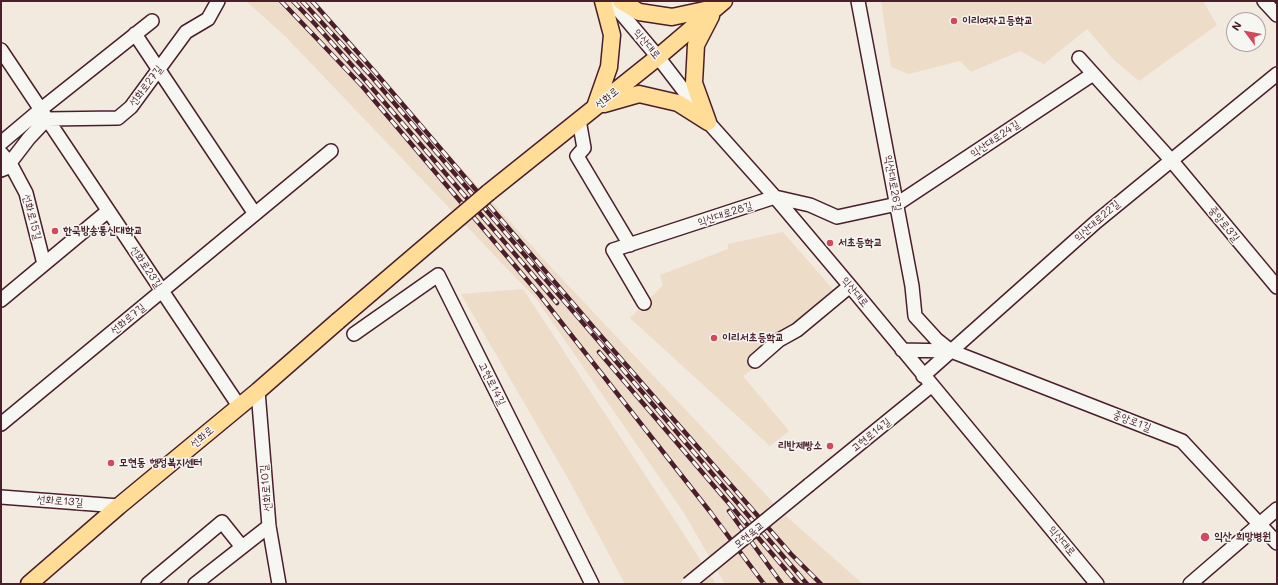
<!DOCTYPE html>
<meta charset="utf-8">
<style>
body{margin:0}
#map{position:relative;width:1278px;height:585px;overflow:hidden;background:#f2eadf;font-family:Mali,sans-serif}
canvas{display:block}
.frame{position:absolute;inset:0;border:2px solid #4a1f2b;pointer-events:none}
.north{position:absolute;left:1226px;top:12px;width:40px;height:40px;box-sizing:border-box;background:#f6f6f2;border:1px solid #b1a0a2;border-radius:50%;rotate:302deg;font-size:11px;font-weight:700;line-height:16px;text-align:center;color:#4a1f2b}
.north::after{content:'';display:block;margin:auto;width:14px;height:18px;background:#d1495b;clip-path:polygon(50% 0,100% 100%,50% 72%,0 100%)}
</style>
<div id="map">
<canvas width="1278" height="585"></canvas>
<div class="frame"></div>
<div class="north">N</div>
</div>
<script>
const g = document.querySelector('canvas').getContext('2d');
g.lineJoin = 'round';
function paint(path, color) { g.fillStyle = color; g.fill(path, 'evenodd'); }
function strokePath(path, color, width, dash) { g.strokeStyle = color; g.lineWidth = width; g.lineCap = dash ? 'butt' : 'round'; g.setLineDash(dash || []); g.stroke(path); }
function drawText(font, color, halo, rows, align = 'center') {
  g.font = font + ' Mali,"Poor Story",sans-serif'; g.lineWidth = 3; g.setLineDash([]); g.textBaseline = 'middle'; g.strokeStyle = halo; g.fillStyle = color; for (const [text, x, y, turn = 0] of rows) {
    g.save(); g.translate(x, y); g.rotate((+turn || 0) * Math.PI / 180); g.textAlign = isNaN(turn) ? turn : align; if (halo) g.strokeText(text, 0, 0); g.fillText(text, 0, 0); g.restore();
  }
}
paint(new Path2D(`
 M246 1H310L561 278 786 516 863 584H725L684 513 537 300 285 36Z
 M881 1H1203L1217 25 1139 81 1114 60 1087 29 1044 64 1020 51 971 72 960 61 909 74 891 67Z
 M783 232 837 294 749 358 753 369 743 376 789 431 770 446 630 318 663 285 660 275 728 249V244Z
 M523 289 674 519 716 584H625L570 482 461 294Z`), '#eddcc8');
const minor = new Path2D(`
 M611 1 658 57 708 122 775 197 850 286 1097 584
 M858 1 912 286 915 316 936 339 951 351 1182 441 1277 543
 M1264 1 1277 15
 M135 34 255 214
 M1 50 239 406
 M1079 58 1171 160 1277 287
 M579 120 584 148 577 156 630 245
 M1 143 40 110 152 21
 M1 153 10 163 26 193 44 264
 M1 170 6 168 29 138 47 119 118 118 131 107 186 32 208 19 218 1
 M1 300 108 211
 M644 303 613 250 775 197 810 205 837 217 897 204 1093 74
 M354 334 438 275 592 584
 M902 350 951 351
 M755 361 779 340 797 330 850 286
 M923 376 1096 222 1277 74
 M258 391 269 526 279 584
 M1 424 331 151
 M809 485 932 385
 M1 497 119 506
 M148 584 222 522 242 547
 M195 584 269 526
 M1190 584 1277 509`);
const major = new Path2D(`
 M621 1 639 12 672 17 714 8
 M604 104 639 94 678 103 708 122
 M595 107 609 67 612 35 603 1
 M708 122 694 83 696 45 711 16
 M488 193 658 57 724 1
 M29 584 119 506 258 391 338 321`);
strokePath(minor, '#4a1f2b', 16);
strokePath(major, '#4a1f2b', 19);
strokePath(minor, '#f6f6f2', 13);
strokePath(major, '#ffdd96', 16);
const rail = new Path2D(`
 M281 1 362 86 539 294 711 513 764 584
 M293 1 315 24 366 81 557 303
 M302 1 371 76 807 584
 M312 1 375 72 594 328 791 554 821 584
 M599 352 798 584
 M729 511 782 584`);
strokePath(rail, '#4a1f2b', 4.5);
strokePath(rail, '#f6f6f2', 3, [9]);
const minorBridge = new Path2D(`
 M688 584 809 485`);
const majorBridge = new Path2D(`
 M338 321 488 193`);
strokePath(minorBridge, '#4a1f2b', 16, []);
strokePath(majorBridge, '#4a1f2b', 19, []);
strokePath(minorBridge, '#f6f6f2', 13);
strokePath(majorBridge, '#ffdd96', 16);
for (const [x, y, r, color] of [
 [954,21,4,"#d1495b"],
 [55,231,4,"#d1495b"],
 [830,243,4,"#d1495b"],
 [714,338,4,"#d1495b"],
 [830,446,4,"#d1495b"],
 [111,463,4,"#d1495b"],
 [1205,537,5,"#d1495b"]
]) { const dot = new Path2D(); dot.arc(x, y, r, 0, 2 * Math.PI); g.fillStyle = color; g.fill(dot); strokePath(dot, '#f6f6f2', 1.5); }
drawText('bold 11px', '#4a1f2b', '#f6f6f2', [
 ["이리여자고등학교",962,21],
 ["한국방송통신대학교",63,231],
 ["서초등학교",838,243],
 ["이리서초등학교",722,338],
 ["리반제빵소",822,446,"right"],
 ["모현동 행정복지센터",119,463],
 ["익산 희망병원",1214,537]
], 'left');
drawText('11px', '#4a1f2b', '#f6f6f2', [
 ["익산대로",647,44,50],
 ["선화로27길",146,86,-53],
 ["선화로",607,98,-39],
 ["익산대로24길",995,139,-34],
 ["익산대로26길",893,183,80],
 ["익산대로28길",725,214,-18],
 ["선화로15길",32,217,75],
 ["익산대로22길",1097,221,-41],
 ["중앙로3길",1224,224,51],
 ["선화로23길",146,267,56],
 ["익산대로",855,292,50],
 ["선화로7길",128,319,-40],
 ["고현로14길",492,384,63],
 ["중앙로1길",1132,421,21],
 ["고현로14길",871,435,-39],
 ["선화로",202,437,-40],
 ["선화로10길",266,488,-95],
 ["선화로13길",60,501,4],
 ["모현육교",749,535,-39],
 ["익산대로",1062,541,50]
]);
</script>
